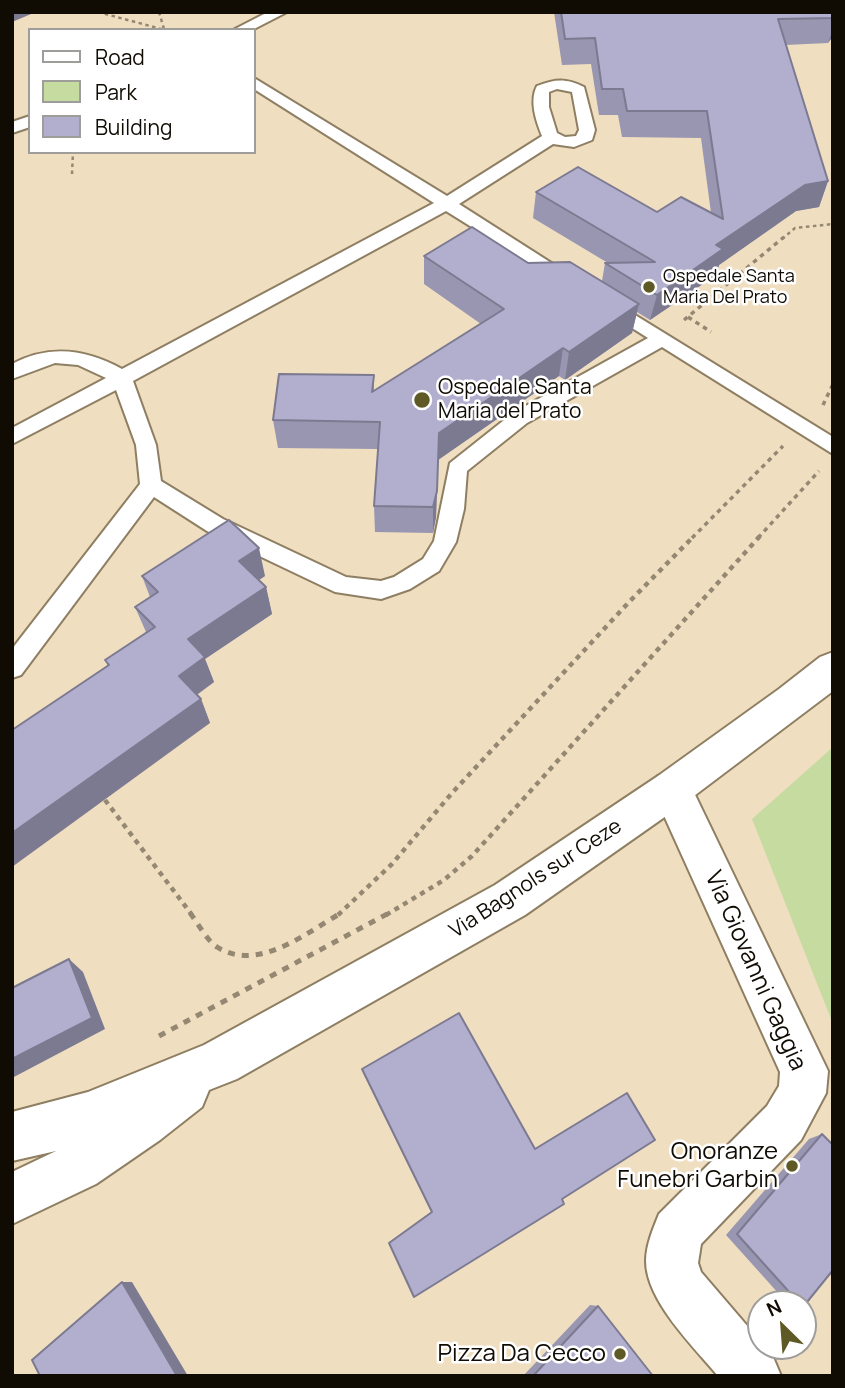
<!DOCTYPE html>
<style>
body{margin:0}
#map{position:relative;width:845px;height:1388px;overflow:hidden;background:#f0dec0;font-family:Manrope,sans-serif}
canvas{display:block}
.frame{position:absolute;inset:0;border:14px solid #100b03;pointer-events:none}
.legend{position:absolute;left:28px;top:28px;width:228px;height:126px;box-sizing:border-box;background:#fff;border:2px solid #9f9d9a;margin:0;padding:9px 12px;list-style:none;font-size:21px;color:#100b03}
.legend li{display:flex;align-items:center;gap:14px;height:35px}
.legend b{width:35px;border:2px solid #9f9d9a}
.north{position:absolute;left:747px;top:1290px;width:70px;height:70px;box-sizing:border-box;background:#fff;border:2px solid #9f9d9a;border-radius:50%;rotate:335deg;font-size:19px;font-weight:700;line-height:28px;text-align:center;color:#100b03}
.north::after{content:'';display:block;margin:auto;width:24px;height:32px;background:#5f5925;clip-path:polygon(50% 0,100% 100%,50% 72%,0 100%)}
</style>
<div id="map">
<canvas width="845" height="1388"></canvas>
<div class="frame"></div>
<ul class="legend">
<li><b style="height:9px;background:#fff"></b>Road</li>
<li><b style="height:19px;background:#c6dba0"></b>Park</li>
<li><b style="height:19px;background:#b1aece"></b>Building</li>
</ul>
<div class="north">N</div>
</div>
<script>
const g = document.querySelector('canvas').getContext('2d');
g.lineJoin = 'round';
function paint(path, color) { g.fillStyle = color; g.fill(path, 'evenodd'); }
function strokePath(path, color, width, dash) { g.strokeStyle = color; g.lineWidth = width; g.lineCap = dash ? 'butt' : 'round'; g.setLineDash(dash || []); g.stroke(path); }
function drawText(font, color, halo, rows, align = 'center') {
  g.font = font + ' Manrope,sans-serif'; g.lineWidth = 5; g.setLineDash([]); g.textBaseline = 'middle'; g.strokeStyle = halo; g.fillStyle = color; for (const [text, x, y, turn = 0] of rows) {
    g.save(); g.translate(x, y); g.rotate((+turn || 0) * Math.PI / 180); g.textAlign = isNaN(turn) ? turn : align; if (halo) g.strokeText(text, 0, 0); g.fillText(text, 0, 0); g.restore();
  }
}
paint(new Path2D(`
 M833 747V1024L752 819Z`), '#c6dba0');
const lane = new Path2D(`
 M268 12H287L252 30H233Z
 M254 78 447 196 542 136C536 121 529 101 537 86 555 79 566 78 584 87L595 130 592 140 574 147 553 144 459 204 578 280 569 286 563 284 446 211 133 381 156 445 161 481 223 519 346 577 381 581 394 577 423 559 434 541 450 463 513 413 648 338 602 309 600 305 602 301 609 299 833 437V454L662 347 527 423 467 471 464 509 456 542 439 571 410 589 381 599 335 592 207 531 154 497 21 675 12 678V649L140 484 136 445 116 390 12 444V428L106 378 78 365 55 363 12 379V364C50 344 86 349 122 369L434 203 254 89ZM557 89 572 92 579 130 576 136 565 137 557 133 549 107V92Z
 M30 116V127L12 133V122Z`);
const street = new Path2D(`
 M672 771 686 776 828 1071 826 1093 801 1140 701 1244 698 1263 701 1272 761 1342V1346H764L773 1357 781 1376H718C694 1347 646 1301 646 1261 646 1245 653 1229 659 1214L767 1106 779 1086 780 1072 652 789 658 776Z`);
const primary = new Path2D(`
 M833 652V691L686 802 525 915 237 1079 209 1090 202 1107 160 1140 96 1184 12 1224V1172L56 1151 12 1161V1112L88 1092 204 1045 495 885 658 776 779 689 820 657Z`);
strokePath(lane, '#8e7e62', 4);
strokePath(street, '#8e7e62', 4);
strokePath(primary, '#8e7e62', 4);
strokePath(new Path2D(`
 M98 12 165 30
 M159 12 164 29
 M72 174 73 152
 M782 239 795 228 833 224`), '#958873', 2.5, [3.5, 3.5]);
strokePath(new Path2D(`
 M688 317 711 332
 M684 320 784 237
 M823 405 833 384
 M692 538 783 446
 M758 538 819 471`), '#958873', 3.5, [4.5, 4.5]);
strokePath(new Path2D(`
 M105 800 192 915
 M338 915 392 864 452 793 629 602 694 536
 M386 915 444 880 472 856 760 536`), '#958873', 4.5, [5, 5]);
strokePath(new Path2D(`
 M190 913C198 923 207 941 217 947 258 973 306 933 341 913
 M159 1036 389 913`), '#958873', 5, [7, 7]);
paint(lane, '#fff');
paint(street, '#fff');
paint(primary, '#fff');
paint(new Path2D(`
 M554 12H833V36L828 43 785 45 828 181 819 207 796 211 719 265 716 275 650 320 637 312 632 333 565 380 559 376 438 460 436 517 433 533 375 532 374 506 378 449 278 448 273 420 374 375V391L481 324 424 284V256L528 263 602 281 605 263H608L533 218 536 192 657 212 711 213 701 138 622 137 618 115H599L591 64 562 65Z
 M142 576H265L258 580 266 587 272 614 205 659 214 682 197 695 201 699 210 723 108 666 105 660 146 632 135 607 150 597Z
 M362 1069 562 1199 432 1213 364 1075Z
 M822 1134 803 1304H788L726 1235 809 1139Z
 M590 1305 598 1306 653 1376H523Z`), '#9896b1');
paint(new Path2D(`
 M12 12H36L12 22Z
 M833 29V36L828 43Z
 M828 181 819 207 796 211 719 265 716 275 650 320 657 295 716 245 805 185Z
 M639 304 632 333 565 380 569 352Z
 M563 348 559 376 438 460 436 517 433 533V507L439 433Z
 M259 548 265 576 246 589 239 561Z
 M266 587 272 614 205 659 214 682 189 700 179 676 188 639Z
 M201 699 210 723 12 867V833Z
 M69 959 83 972 105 1029 12 1078V1059Z
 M122 1282H132L188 1376H177Z`), '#7c7a90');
const building = new Path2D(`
 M561 12H833V18L778 19 828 181 805 185 716 245 723 249 657 295 605 263 655 262 536 192 578 167 657 212 681 197 723 219 707 111H627L623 89H602L595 38 565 39Z
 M472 227 528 263 570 262 639 304 569 352 563 348 439 433 437 491 433 507 374 506 380 422 273 420 279 374 374 375 372 392 504 309 424 256Z
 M229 520 259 548 239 561 266 587 188 639 205 657 179 676 201 699 12 833V730L109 665 105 660 155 627 135 607 158 592 142 576Z
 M69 959 92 1018 12 1059V988Z
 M459 1013 535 1149 627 1093 655 1140 562 1199 564 1204 414 1297 389 1243 432 1212 362 1069Z
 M822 1134 833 1145V1270L803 1307V1304H800L737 1234Z
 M122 1282 177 1376H40L32 1360Z
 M598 1306 653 1376H533Z`);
paint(building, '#b1aece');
strokePath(building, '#7c7a90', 2);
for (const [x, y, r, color] of [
 [649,287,7,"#5f5925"],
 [422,400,9,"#5f5925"],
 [792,1166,7,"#5f5925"],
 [620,1354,7,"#5f5925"]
]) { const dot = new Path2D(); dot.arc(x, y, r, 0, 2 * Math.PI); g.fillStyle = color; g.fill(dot); strokePath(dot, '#fff', 2.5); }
drawText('18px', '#100b03', '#fff', [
 ["Ospedale Santa",663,277],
 ["Maria Del Prato",663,298]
], 'left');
drawText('21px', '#100b03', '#fff', [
 ["Ospedale Santa",438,388],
 ["Maria del Prato",438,412]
], 'left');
drawText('21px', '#100b03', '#fff', [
 ["Via Bagnols sur Ceze",536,879,-33]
]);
drawText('24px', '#100b03', '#fff', [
 ["Via Giovanni Gaggia",755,971,66]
]);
drawText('24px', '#100b03', '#fff', [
 ["Onoranze",778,1152],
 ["Funebri Garbin",778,1180],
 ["Pizza Da Cecco",606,1354]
], 'right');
</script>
